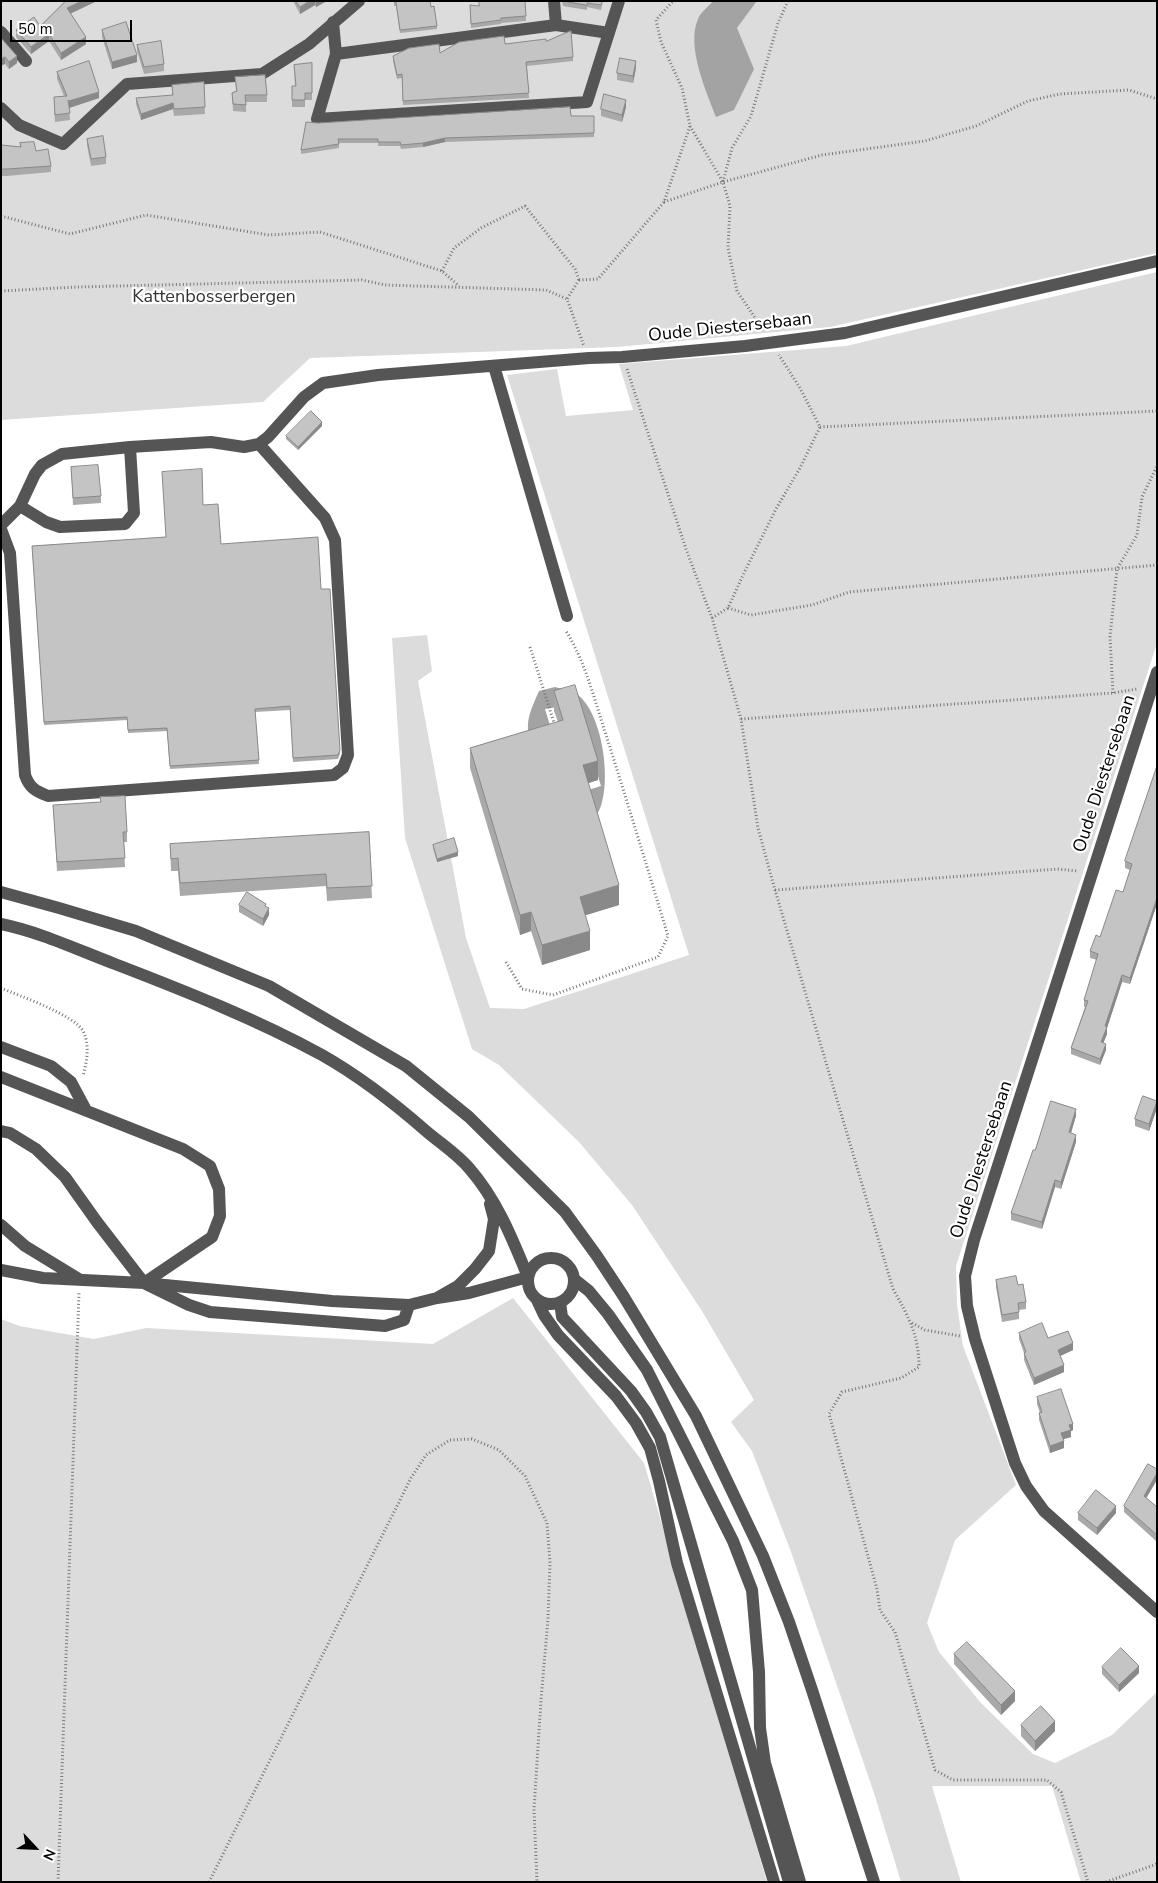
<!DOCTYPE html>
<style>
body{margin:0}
#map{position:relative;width:1158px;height:1883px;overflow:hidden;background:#fff;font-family:"Nunito Sans",sans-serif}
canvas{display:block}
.frame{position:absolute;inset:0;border:2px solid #000;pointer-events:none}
.north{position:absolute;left:10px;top:1823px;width:50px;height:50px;-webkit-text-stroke:4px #fff;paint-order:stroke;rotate:115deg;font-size:14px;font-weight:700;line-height:20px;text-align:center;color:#000}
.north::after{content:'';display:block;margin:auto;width:18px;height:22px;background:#000;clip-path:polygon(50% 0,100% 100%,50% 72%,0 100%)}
.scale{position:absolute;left:10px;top:20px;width:122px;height:22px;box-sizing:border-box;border:2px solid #000;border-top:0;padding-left:6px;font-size:15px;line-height:18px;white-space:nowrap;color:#000;-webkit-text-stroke:4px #fff;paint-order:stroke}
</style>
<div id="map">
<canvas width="1158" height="1883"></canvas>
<div class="frame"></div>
<div class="north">N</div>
<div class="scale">50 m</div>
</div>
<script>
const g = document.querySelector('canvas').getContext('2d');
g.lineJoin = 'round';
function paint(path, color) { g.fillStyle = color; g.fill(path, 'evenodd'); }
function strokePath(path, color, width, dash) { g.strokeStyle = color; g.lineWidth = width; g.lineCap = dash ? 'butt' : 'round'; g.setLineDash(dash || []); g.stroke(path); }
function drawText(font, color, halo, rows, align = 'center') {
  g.font = font + ' "Nunito Sans",sans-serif'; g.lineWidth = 4.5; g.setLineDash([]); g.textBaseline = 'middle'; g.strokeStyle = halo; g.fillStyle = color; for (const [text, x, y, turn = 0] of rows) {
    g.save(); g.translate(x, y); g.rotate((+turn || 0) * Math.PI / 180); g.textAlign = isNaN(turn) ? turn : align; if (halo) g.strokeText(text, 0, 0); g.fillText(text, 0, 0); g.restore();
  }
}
paint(new Path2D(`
 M1 1H713L698 19 737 28 757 1H1157V253L830 327 617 347 310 358 263 402 1 420Z
 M1157 272V643L956 1266 957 1304 963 1346 1016 1485 955 1540 927 1623 939 1652 981 1703 1033 1754 1055 1763 1112 1735 1157 1692V1882H1081L1052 1786H932L961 1882H901L874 1793 790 1549 752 1451 731 1422 754 1400 702 1311 632 1205 579 1142 499 1065 472 1049 405 838 392 638 427 635 432 671 418 681 466 938 490 1008 524 1009 689 955 507 375 557 369 566 416 633 410 619 364 846 346Z
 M513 1298 644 1463 767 1882H1V1319L19 1326 94 1339 146 1328 433 1344Z`), '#dcdcdc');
paint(new Path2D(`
 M713 1H757L737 28 754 69 734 110 716 117C706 91 686 46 698 19 700 13 708 7 713 1Z
 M555 687C562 689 572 690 577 694 602 713 610 774 602 802 601 808 597 814 594 819L585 791 601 786 576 704 545 709 555 742 531 749C525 722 528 716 539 691Z`), '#a3a3a3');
strokePath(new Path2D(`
 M690 126 723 182 730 206 728 248 737 291 764 331
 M723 182 732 148 751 116 778 23 788 1
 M664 202 723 182 822 155 925 141 976 126 1028 101 1060 94 1129 90 1157 99
 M1 216 70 234 146 215 269 235 320 232 442 271 459 286
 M442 271 454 248 481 228 525 206 575 269 579 280
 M579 280 598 279 664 202 690 126 682 88 661 42 656 20 673 1
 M579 280 567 299 584 346
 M1 291 77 287 362 280 385 285 546 290 567 299
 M627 369 686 549 712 618 741 719 758 828 775 890 893 1289C908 1316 919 1335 919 1367L901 1378 842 1392 829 1414 877 1589 880 1610 895 1632 935 1770 953 1780H1047L1061 1792 1088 1882
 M820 427 1157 411
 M728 608 751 615 812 605 849 592 1157 565
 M712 618 728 608 744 573 776 509 800 468 820 427 800 388 779 355
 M530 647 555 726
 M1113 693 1110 637 1117 569 1137 535 1142 497 1157 466
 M741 719 1113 693 1137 689
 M775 890 1057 869 1078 871
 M506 962 522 989 553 995 658 957 668 936C648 870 628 804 607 738 595 702 586 663 566 631
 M1 988C20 996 74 1015 83 1031 90 1045 87 1061 83 1076
 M912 1323 925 1330 960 1336
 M58 1882 79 1293
 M209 1882 411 1478 426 1455 450 1440 472 1439 499 1450 525 1476 547 1523 550 1563 548 1619 541 1700 534 1809 537 1882
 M1106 1882 1157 1864`), '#777', 3, [1, 2.5]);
strokePath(new Path2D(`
 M554 1 556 25
 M333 22 336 54 556 25 609 33
 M1 32 26 61
 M336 54 317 119 587 102 619 1
 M1 108 19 125 63 144 127 84 262 74 309 44 359 1
 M494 366 567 616
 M259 444 268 437 304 397 323 383 378 375 589 358 622 357 745 346 845 333 1157 261
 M20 506 46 522 60 527 125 524 134 513 130 447
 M1 525 20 506 35 474 42 465 62 454 130 447 211 442 244 447 259 444 325 518 335 540 348 755 343 768 334 775 48 796C35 791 29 787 25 775L10 553 1 529
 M1157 672 974 1240 965 1276 967 1306 975 1339 1015 1463 1026 1486 1044 1511 1157 1612
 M1 892 59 908 136 931 269 986 406 1066 469 1117 565 1212 597 1256 624 1297 696 1416 763 1556 789 1622 812 1690 874 1882
 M1 924C40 932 78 950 115 964 185 991 256 1019 322 1055 359 1076 394 1103 426 1131 440 1143 457 1154 469 1168 497 1200 512 1238 528 1277L469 1293 437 1298
 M1 1047 51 1066 71 1082 86 1110
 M1 1077 183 1149 210 1166 219 1189 220 1216 212 1237 144 1283
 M1 1131 10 1133 36 1149 65 1177 97 1222 144 1283 189 1305 210 1312 385 1326 404 1320 409 1305
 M1 1225 25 1246 79 1279
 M528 1281a23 23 0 1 1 46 0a23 23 0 1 1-46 0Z
 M1 1270 43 1278 144 1283 332 1301 409 1305 437 1298 458 1286 475 1269 489 1251 494 1219 490 1204
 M574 1279 589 1291 608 1314 647 1370 733 1541 752 1590 759 1672 760 1728 765 1763 800 1882
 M537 1300 544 1315 558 1335 616 1396 636 1423 650 1448 659 1481 677 1563 774 1882
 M560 1302 562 1317 631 1391 646 1412 660 1437 789 1882`), '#555', 12);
paint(new Path2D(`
 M66 1H97L70 14 86 44 61 60 49 41 31 54 16 37V30L40 26Z
 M293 1H327L316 7 315 5 300 14Z
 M394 1 431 7 437 26V29L400 33 396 6H394Z
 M525 1 526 21 501 23V24L471 28 470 5 479 6Z
 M562 1H603L601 10 587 7V10L563 6Z
 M102 30 137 62 112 69 102 37Z
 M1 40 17 63 9 69 5 64Z
 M546 41 573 57V61L527 66 529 98 403 105 402 78 397 79 393 61V56L440 53 505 44Z
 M137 45 164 64V71L144 74 137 51Z
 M312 63V100H305V107H292V86H295L294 65Z
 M636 68 633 83 617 80V73Z
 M57 72 99 98 69 108 70 120 55 122 54 104 64 96 57 79Z
 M235 77 267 95V102H246V112L233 111 232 93 236 91Z
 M204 82 205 114 174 116 173 109 141 120 136 104V98L172 95V85Z
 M626 107 622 122 601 116V109Z
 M571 116H594V137L445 142 423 147 401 149 400 146H378V143H339V148L301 154V150L318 123Z
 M87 139 106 157V164L91 166 87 145Z
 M20 143 36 151 51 166V172L7 176H1V145L20 147Z
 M322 426 298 450 286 439V436Z
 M71 467 101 496V503L73 505Z
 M203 505 221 544 321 589 340 754 338 759 293 762 290 710 255 712 259 764 170 769 167 731 128 733 127 720 44 725 32 546 166 537Z
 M554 691 598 780 588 783 619 905 585 915 590 950 542 965 531 931 520 935 470 768V748L558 722 554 711Z
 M1157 766V904L1130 984 1122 982 1107 1028V1034L1103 1043 1106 1050 1100 1065 1071 1054V1048L1085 1007H1084V1000L1097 960 1090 958V951L1100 937 1123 892 1130 870 1125 868V861Z
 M53 805 127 832V842H124L125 867 57 871Z
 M369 832 372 898 327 901 326 886 180 896 178 871H171L170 844Z
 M433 845 458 856 437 862 433 848Z
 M239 905 266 906 269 915 263 926 239 912Z
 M1157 1108 1149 1131 1135 1126V1119Z
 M1076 1116 1071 1133 1076 1142 1061 1189 1055 1187 1042 1229 1011 1220V1213L1035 1150Z
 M996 1280 1018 1285 1026 1302V1309L1019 1310V1319L1002 1322 996 1287Z
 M1019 1333 1048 1338 1073 1350 1060 1356 1064 1372 1034 1385 1024 1360V1353L1019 1339Z
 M1037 1397 1073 1430 1071 1431V1437L1063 1439 1064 1448 1050 1453 1039 1420V1413H1040L1037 1404Z
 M1146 1498 1157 1507V1545H1156V1541L1124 1512V1506Z
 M1078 1513H1116L1097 1535 1078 1520Z
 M954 1654 1015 1701 1001 1715 954 1664Z
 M1102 1667 1139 1673 1119 1692 1102 1674Z
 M1021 1725 1055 1731 1035 1751 1021 1736Z`), '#a9a9a9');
paint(new Path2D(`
 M82 1H97L67 15V8Z
 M310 1H315V5L300 14V7Z
 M316 1H327L316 7Z
 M49 34V41L31 54V47Z
 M86 37V44L61 60V53Z
 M137 55V62L112 69V62Z
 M17 56V63L9 69V62Z
 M5 57V64L1 66V59Z
 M636 61V68L633 83V76Z
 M99 92V98L69 108V101Z
 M626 100V107L622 122V115Z
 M173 103V109L141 120V114Z
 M445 138V142L423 147V143Z
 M322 422V426L298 450V447Z
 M598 761V780L583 785V765Z
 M458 852V856L437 862V859Z
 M619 885V905L580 917V897Z
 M1157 898V904L1130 984V978Z
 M269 908V915L263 926V919Z
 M531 912V931L520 935V915Z
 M590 931V950L542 965V945Z
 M1122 975V982L1107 1028V1034L1101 1049V1042L1105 1026Z
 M1106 1044V1050L1100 1065V1059Z
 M1157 1101V1108L1149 1131V1124Z
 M1076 1109V1116L1069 1139V1132Z
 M1076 1135V1142L1061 1189V1182Z
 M1055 1180V1187L1042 1229V1222Z
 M1073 1343V1350L1058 1357V1350Z
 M1064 1365V1372L1034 1385V1378Z
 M1073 1424V1430L1071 1431V1437L1061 1440V1433L1069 1425Z
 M1064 1441V1448L1050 1453V1446Z
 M1157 1473V1480L1144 1502V1496Z
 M1116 1506V1513L1097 1535V1528Z
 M1139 1666V1673L1119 1692V1685Z
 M1015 1691V1701L1001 1715V1705Z
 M1055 1721V1731L1035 1751V1741Z`), '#898989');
const building = new Path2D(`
 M66 1H82L67 8 86 37 61 53 49 34 31 47 16 30 34 17 40 26Z
 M296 1H310L300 7Z
 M394 1H430L431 7 434 6 437 26 400 30 396 2H394Z
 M479 1H525L526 16 501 18V20L471 24 470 5 479 6Z
 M563 1H602L601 5 587 3V5Z
 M126 22 137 55 112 62 102 30Z
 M571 31 573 57 526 62 529 93 403 101 402 74 397 75 393 56 409 48 439 44 440 53 459 42 504 36 505 44 546 39V41Z
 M2 39 17 56 9 62 5 57 1 59V40Z
 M161 41 164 64 144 67 137 45Z
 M620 58 636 61 633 76 617 73Z
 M89 61 99 92 69 101 68 100 70 113 55 115 54 97 67 96 57 72Z
 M312 63V93H305V100H292V86H296L294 65Z
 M265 75 267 95H245L246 105 233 104 232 93 237 91 235 77Z
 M204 82 205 107 174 109 173 103 141 114 136 98 173 95 172 85Z
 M604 94 626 100 622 115 601 109Z
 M570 107 571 116H594V133L445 138 423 143 401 145 400 142H378V139H338L339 144 301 150 306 122 318 123Z
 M103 136 106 157 91 159 87 139Z
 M34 142 36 151 48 149 51 166 7 169H1V145L21 147 20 143Z
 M311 411 322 422 298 447 286 436Z
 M98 465 101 496 73 498 71 467Z
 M202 469 203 505 218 504 221 544 318 537 321 589H330L340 750 338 755 293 758 290 706 255 709 259 760 170 766 167 728 128 730 127 717 44 722 32 546 166 537 162 472Z
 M575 685 598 761 583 765 619 885 580 897 590 931 542 945 531 912 520 915 470 748 563 720 554 691Z
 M1157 766V898L1130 978 1122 975 1105 1026 1107 1027 1101 1042 1106 1044 1100 1059 1071 1048 1088 1001 1084 1000 1098 954 1090 951 1096 935 1100 937 1116 890 1123 892 1132 864 1125 861Z
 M125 796 127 832H123L125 858 57 862 53 805 101 802 100 797Z
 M369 832 372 886 327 888 326 874 180 883 178 858 171 859 170 844Z
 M454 838 458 852 437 859 433 845Z
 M247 892 266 904 265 906 269 908 263 919 239 905Z
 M1143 1096 1157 1101 1149 1124 1135 1119Z
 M1051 1101 1076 1109 1069 1132 1076 1135 1061 1182 1055 1180 1042 1222 1011 1213 1033 1150H1035Z
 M1016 1276 1018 1285 1023 1284 1026 1302 1018 1303 1019 1312 1002 1315 996 1280Z
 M1042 1323 1048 1338 1068 1331 1073 1343 1058 1350 1064 1365 1034 1378 1024 1353 1026 1352 1019 1333Z
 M1061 1389 1073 1424 1069 1425 1071 1430 1061 1433 1064 1441 1050 1446 1039 1413 1042 1412 1037 1397Z
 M1148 1464 1157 1469V1473L1144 1496 1157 1507V1535L1124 1506Z
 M1096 1490 1116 1506 1097 1528 1078 1513Z
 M967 1642 1015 1691 1001 1705 954 1654Z
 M1121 1648 1139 1666 1119 1685 1102 1667Z
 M1041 1706 1055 1721 1035 1741 1021 1725Z`);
paint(building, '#c4c4c4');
strokePath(building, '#898989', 1);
drawText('18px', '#333', '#fff', [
 ["Kattenbosserbergen",214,298]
]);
drawText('18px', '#000', '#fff', [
 ["Oude Diestersebaan",730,328,-6],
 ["Oude Diestersebaan",1105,774,-72],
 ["Oude Diestersebaan",982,1160,-72]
]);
</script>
